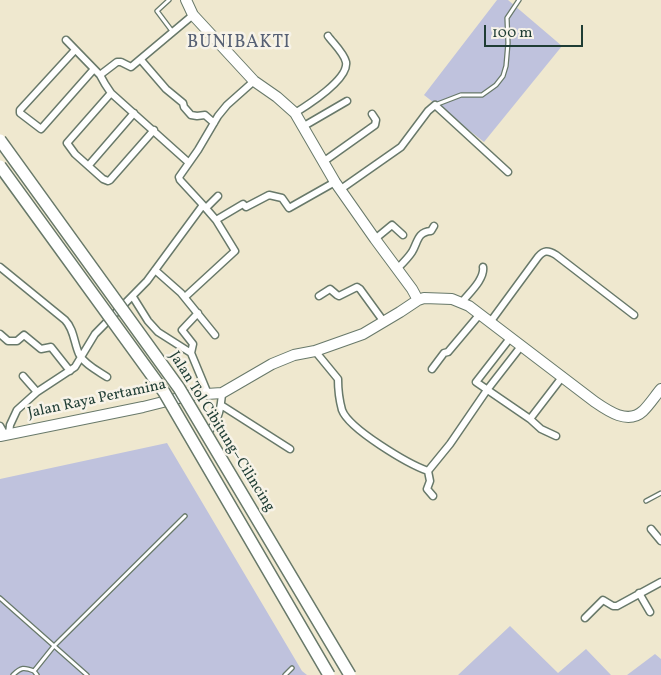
<!DOCTYPE html>
<meta charset="utf-8">
<style>
body{margin:0}
#map{position:relative;width:661px;height:675px;overflow:hidden;background:#efe8cf;font-family:Vollkorn,serif}
canvas{display:block}
.scale{position:absolute;left:484px;top:25px;width:99px;height:22px;box-sizing:border-box;border:2px solid #1f3d34;border-top:0;padding-left:6px;font-size:15px;line-height:18px;white-space:nowrap;color:#1f3d34;-webkit-text-stroke:4px #f7f3e8;paint-order:stroke}
</style>
<div id="map">
<canvas width="661" height="675"></canvas>
<div class="scale">100 m</div>
</div>
<script>
const g = document.querySelector('canvas').getContext('2d');
g.lineJoin = 'round';
function paint(path, color) { g.fillStyle = color; g.fill(path, 'evenodd'); }
function strokePath(path, color, width, dash) { g.strokeStyle = color; g.lineWidth = width; g.lineCap = dash ? 'butt' : 'round'; g.setLineDash(dash || []); g.stroke(path); }
function drawText(font, color, halo, rows, align = 'center') {
  g.font = font + ' Vollkorn,serif'; g.lineWidth = 5; g.setLineDash([]); g.textBaseline = 'middle'; g.strokeStyle = halo; g.fillStyle = color; for (const [text, x, y, turn = 0] of rows) {
    g.save(); g.translate(x, y); g.rotate((+turn || 0) * Math.PI / 180); g.textAlign = isNaN(turn) ? turn : align; if (halo) g.strokeText(text, 0, 0); g.fillText(text, 0, 0); g.restore();
  }
}
paint(new Path2D(`
 M497 0H508L562 46 484 142 424 95Z
 M167 443 302 671 307 675H0V479Z
 M510 626 558 673 586 649 611 675H458Z
 M655 654 661 659V675H627Z`), '#bfc2dd');
const lane = new Path2D(`
 M169 0 157 11 172 31
 M435 105 461 95H482L496 85 503 76 506 66 508 43 507 18 519 0
 M646 501 661 493
 M0 598 87 675
 M13 675C21 667 24 667 34 671
 M37 675 34 671 54 646 185 516
 M285 675 292 668`);
const street = new Path2D(`
 M66 40 100 75 117 62H121L131 67 193 15
 M75 50 20 110V113L41 129 94 69
 M141 60 166 89 183 103 184 107 191 115 197 116 205 115 214 123
 M100 75 105 84 111 93 188 162
 M111 93 67 143 75 154 103 179 108 181 110 180 154 130
 M295 113C308 105 349 79 346 62 344 53 333 43 328 36
 M304 126 347 101
 M323 162 375 125 376 120 372 114
 M89 165 134 113
 M341 189 401 147 428 111 435 105 508 172
 M206 208 218 196
 M216 220 243 204 246 207 269 195 282 198 289 208 335 182
 M375 239 392 225 403 235
 M0 267 65 320C74 329 74 343 79 354 84 364 98 371 107 377
 M398 268C403 263 408 258 412 252 418 242 417 232 431 231L434 226
 M155 270 181 293 215 335
 M319 296 330 289 337 295 339 296 357 287 360 289 384 322
 M133 297 148 321 158 332 191 353
 M185 297 235 251 216 220 203 205
 M462 302C469 293 485 279 483 267
 M198 313 182 330 193 344 191 353 208 394
 M491 321 538 257C544 250 548 250 556 255L634 315
 M0 334 8 341H17L24 335 41 349 51 347 70 371
 M511 337 476 382 530 419 541 429 556 436
 M315 351 338 379C338 390 339 399 342 410 349 429 408 464 428 471L450 444 487 390 522 345
 M432 369 444 353 448 352 480 314
 M23 376 37 392
 M221 405 290 449
 M530 419 563 376
 M0 426 5 435
 M210 430C219 419 221 407 222 393
 M9 434 10 425 17 410 37 392 75 367 95 334 147 281 203 205 180 180 179 177 198 150 218 116 227 105 254 81
 M428 471 430 481 427 489 433 496
 M651 529 661 541
 M639 593 650 612
 M585 618 603 600 613 606H617L661 582`);
const primary = new Path2D(`
 M186 0 193 15 254 81 277 97 295 113 335 182 375 239 412 289 418 300
 M0 436 143 407 191 395 222 393 272 364 294 355 315 351 363 334 400 312 418 300 424 298 452 299 469 306 595 402C608 411 628 425 643 411 650 404 655 396 661 389`);
strokePath(lane, '#68796a', 5.5);
strokePath(street, '#68796a', 9);
strokePath(primary, '#68796a', 12);
strokePath(lane, '#fff', 3);
strokePath(street, '#fff', 6);
strokePath(primary, '#fff', 10);
const highwayBridge = new Path2D(`
 M0 140 179 388 350 675
 M0 166 164 392 329 675`);
strokePath(highwayBridge, '#68796a', 14, []);
strokePath(highwayBridge, '#fff', 11);
drawText('15px', '#1f3d34', '#f7f3e8', [
 ["Jalan Raya Pertamina",97,400,-12],
 ["Jalan Tol Cibitung–Cilincing",221,432,58]
]);
g.letterSpacing = '1px';
drawText('18px', '#566074', '#f7f3e8', [
 ["BUNIBAKTI",239,44]
]);
g.letterSpacing = '0px';
</script>
